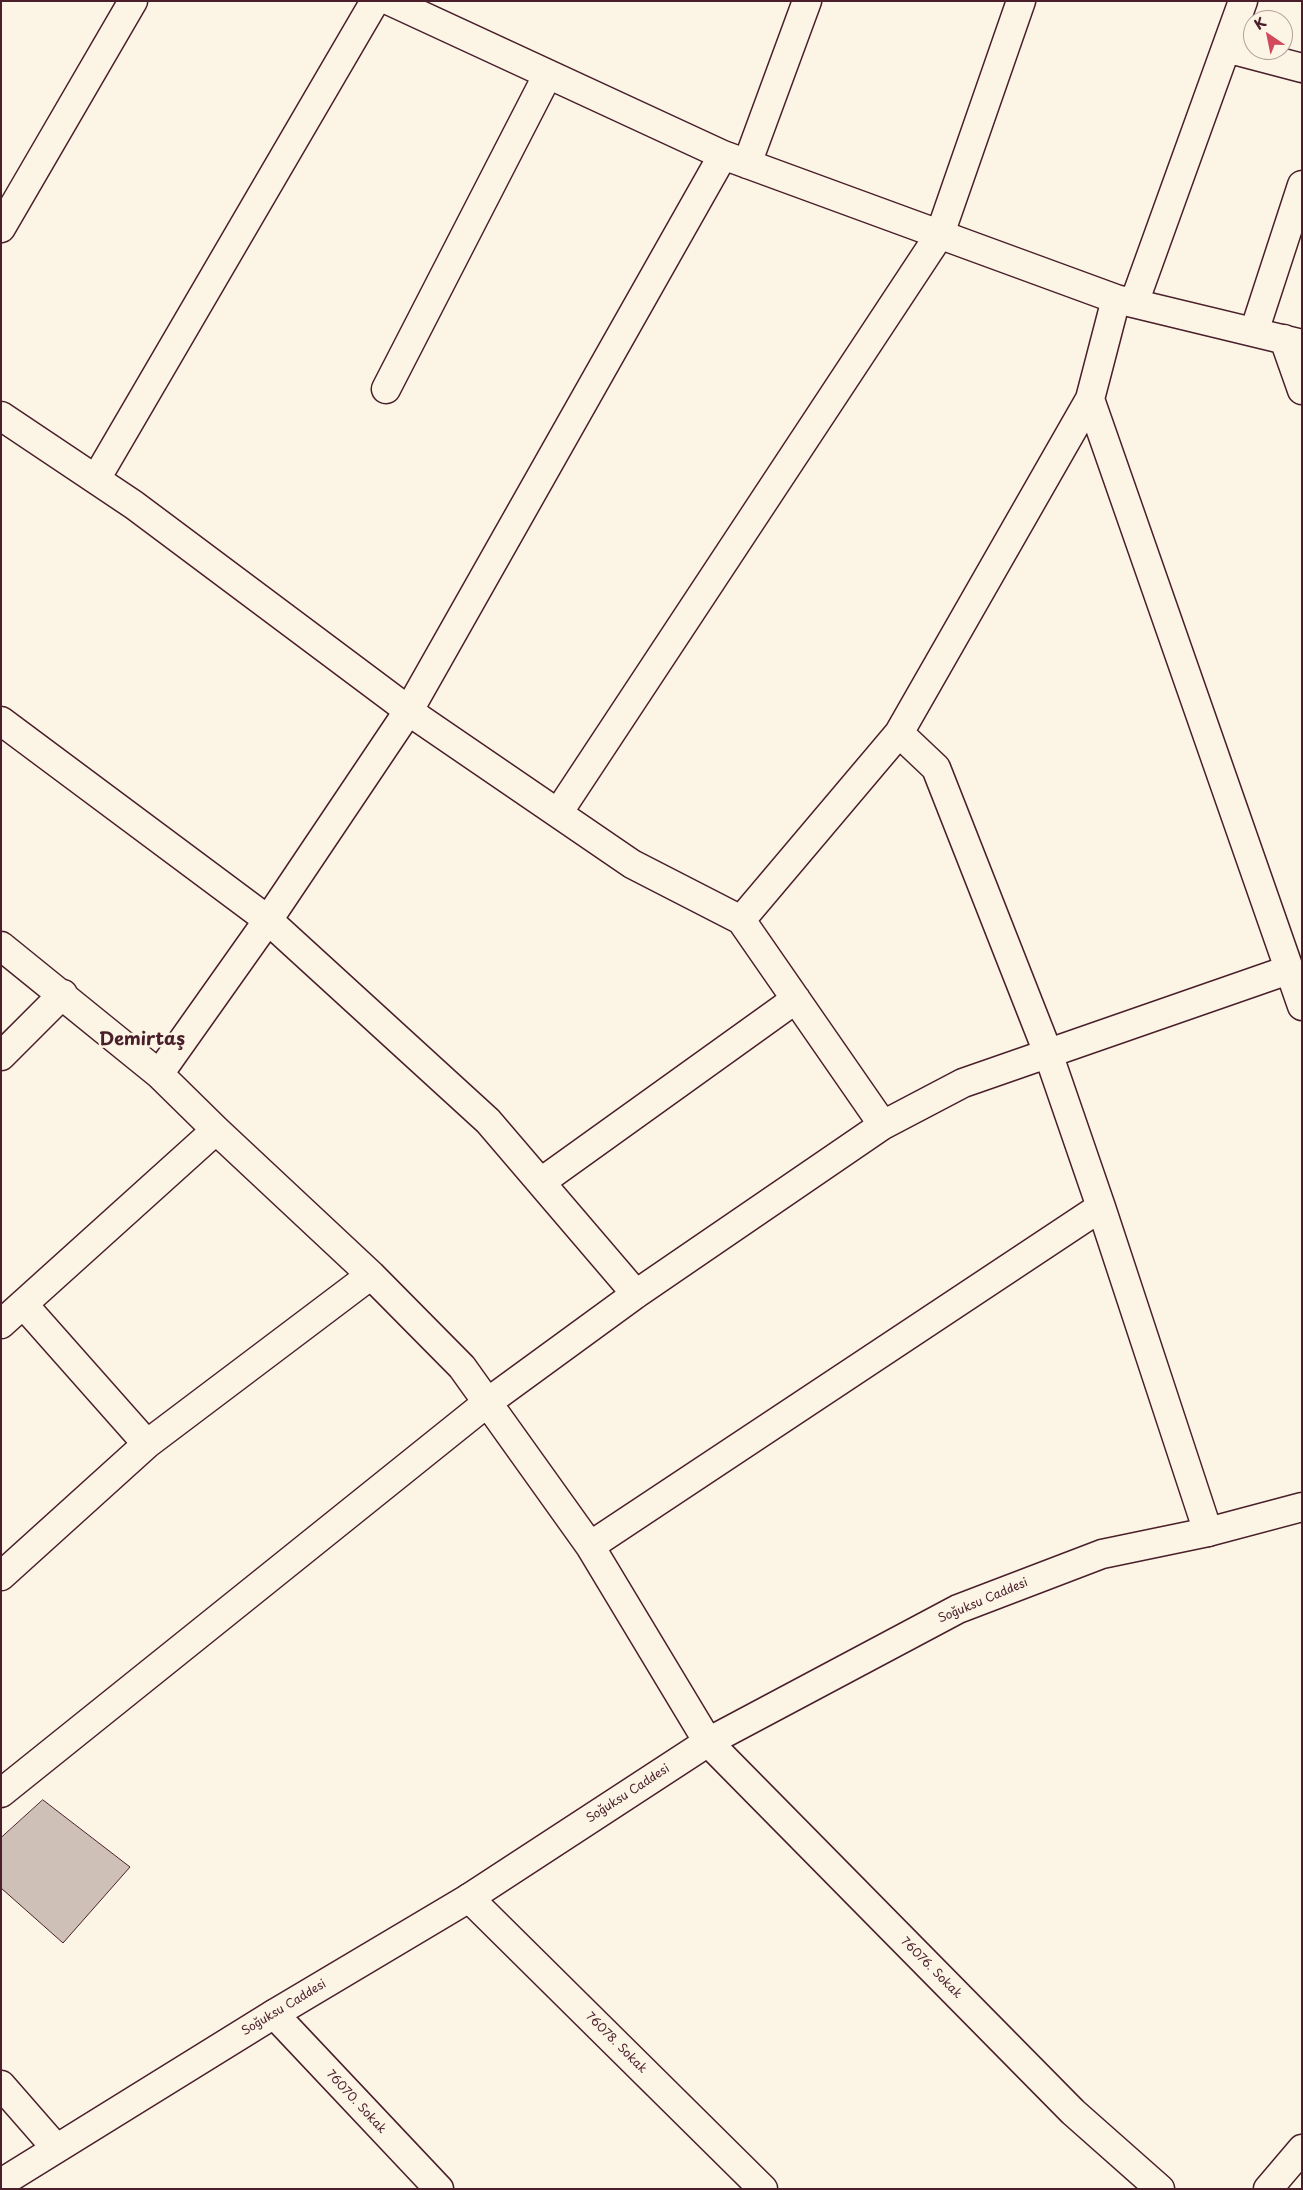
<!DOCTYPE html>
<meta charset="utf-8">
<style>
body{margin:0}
#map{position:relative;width:1303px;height:2190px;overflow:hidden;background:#fcf5e5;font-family:"Playpen Sans",sans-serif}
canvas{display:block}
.frame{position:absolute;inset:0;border:2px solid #4a1f2b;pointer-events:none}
.north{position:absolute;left:1243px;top:10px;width:50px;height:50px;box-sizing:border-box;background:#fcf5e5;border:1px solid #b59f9b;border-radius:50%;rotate:326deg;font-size:14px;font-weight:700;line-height:20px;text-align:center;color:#4a1f2b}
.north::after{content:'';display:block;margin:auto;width:18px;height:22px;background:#d1495b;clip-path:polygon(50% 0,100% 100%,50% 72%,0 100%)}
</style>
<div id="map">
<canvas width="1303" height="2190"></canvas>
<div class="frame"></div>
<div class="north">K</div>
</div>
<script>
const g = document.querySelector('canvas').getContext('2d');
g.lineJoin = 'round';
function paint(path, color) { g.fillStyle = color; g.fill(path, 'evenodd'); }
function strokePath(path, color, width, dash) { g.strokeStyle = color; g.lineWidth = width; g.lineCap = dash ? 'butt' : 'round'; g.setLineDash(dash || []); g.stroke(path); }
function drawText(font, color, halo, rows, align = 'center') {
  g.font = font + ' "Playpen Sans",sans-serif'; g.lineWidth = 5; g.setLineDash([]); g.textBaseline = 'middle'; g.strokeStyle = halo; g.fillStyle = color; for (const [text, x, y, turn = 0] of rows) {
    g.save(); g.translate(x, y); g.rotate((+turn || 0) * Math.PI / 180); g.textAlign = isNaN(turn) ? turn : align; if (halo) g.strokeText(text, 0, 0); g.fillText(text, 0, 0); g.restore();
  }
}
const building = new Path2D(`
 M43 1800 130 1867 63 1943 1 1888V1838Z`);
paint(building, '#cfc0b7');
strokePath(building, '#4a1f2b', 1);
const street = new Path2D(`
 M390 1 723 155 1116 299 1302 344
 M1226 48 1302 68
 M747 164 807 1
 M1 228 133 1
 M1134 303 1243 1
 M1254 332 1302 185
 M1284 339 1302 390
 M386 389 548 74
 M1090 399 1302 1006
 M1 416 134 505 420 719 632 864 741 920 883 1125
 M96 479 375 1
 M1 721 268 920 488 1121 636 1294
 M899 733 936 768 1048 1053 1101 1207 1208 1532
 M558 813 940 234 1021 1
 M741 920 899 733 1090 399 1116 299
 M1 946 159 1074 216 1130 371 1275 462 1367 590 1546 708 1742 1073 2112 1160 2189
 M1 1056 63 994
 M159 1074 268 920 409 710 723 155
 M541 1182 796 999
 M23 1304 147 1444
 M1 1324 216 1130
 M590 1546 1101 1207
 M1 1576 147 1444 371 1275
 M1 1793 488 1402 636 1294 883 1125 963 1083 1288 970
 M469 1898 763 2189
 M274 2014 439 2189
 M1 2085 56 2148
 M1268 2189 1302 2149`);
const secondary = new Path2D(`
 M1 2183 274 2014 469 1898 708 1742 958 1609 1102 1554 1208 1532 1302 1507`);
strokePath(street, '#4a1f2b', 31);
strokePath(secondary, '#4a1f2b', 31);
strokePath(street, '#fcf5e5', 28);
strokePath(secondary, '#fcf5e5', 28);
drawText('12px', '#4a1f2b', '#fcf5e5', [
 ["Soğuksu Caddesi",983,1601,-23],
 ["Soğuksu Caddesi",628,1794,-33],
 ["76076. Sokak",931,1968,45],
 ["Soğuksu Caddesi",284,2008,-31],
 ["76078. Sokak",616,2043,45],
 ["76070. Sokak",356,2102,47]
]);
drawText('bold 18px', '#4a1f2b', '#fcf5e5', [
 ["Demirtaş",142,1040]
]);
</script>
